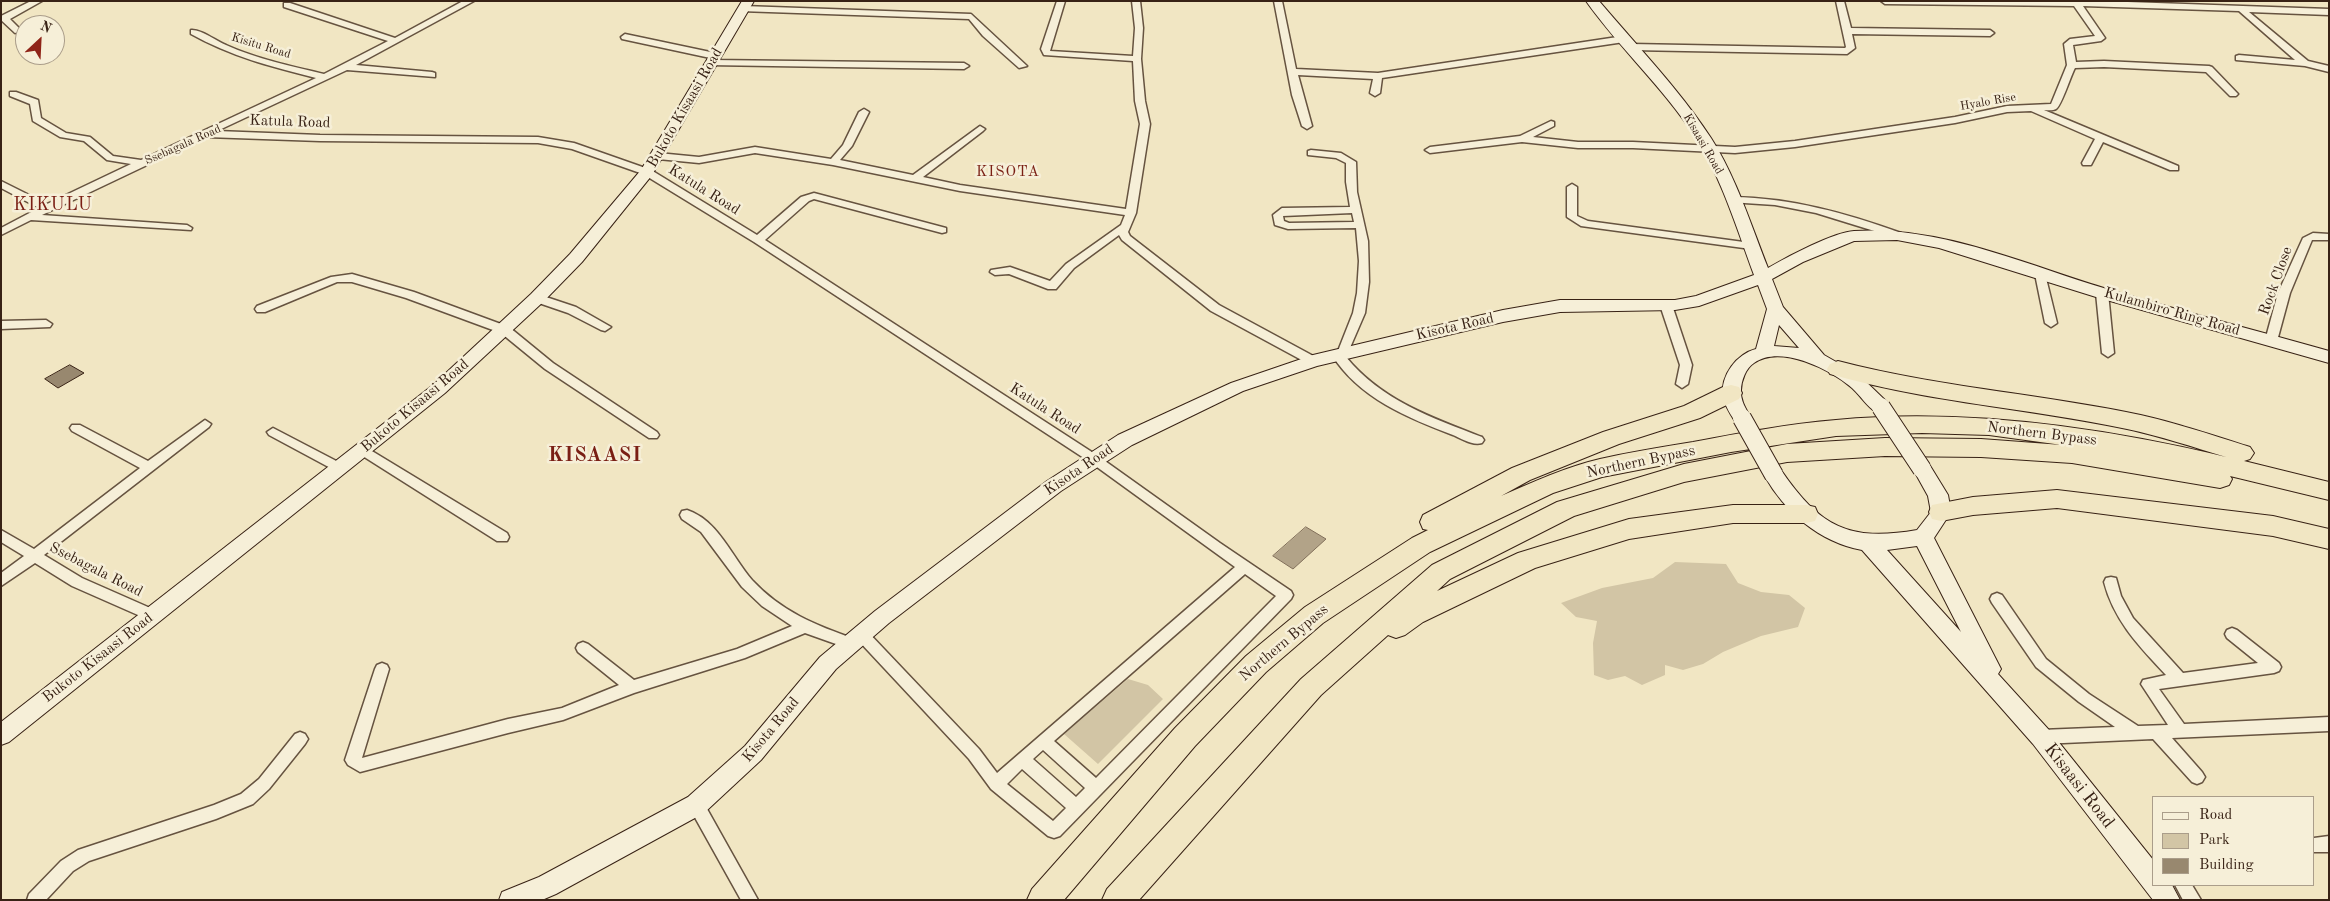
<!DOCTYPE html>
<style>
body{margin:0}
#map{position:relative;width:2330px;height:901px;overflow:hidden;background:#f1e6c3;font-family:"Old Standard TT",serif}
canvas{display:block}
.frame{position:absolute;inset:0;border:2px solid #382215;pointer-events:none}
.legend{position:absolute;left:2152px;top:796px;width:162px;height:90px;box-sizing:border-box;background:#f6efd8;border:1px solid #aa9d8a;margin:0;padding:6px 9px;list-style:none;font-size:15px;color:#382215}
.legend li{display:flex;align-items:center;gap:10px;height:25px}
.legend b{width:25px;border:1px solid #aa9d8a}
.north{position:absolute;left:15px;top:15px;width:50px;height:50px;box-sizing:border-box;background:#f6efd8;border:1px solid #aa9d8a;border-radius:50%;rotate:25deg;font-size:14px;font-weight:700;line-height:20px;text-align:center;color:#382215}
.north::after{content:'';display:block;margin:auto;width:18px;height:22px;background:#8f2418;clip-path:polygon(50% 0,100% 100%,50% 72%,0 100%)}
</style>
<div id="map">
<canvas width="2330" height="901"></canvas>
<div class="frame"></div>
<ul class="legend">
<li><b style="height:6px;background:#f6efd8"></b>Road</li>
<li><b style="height:14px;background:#d2c5a5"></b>Park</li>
<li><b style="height:14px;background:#98886f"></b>Building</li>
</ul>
<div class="north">N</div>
</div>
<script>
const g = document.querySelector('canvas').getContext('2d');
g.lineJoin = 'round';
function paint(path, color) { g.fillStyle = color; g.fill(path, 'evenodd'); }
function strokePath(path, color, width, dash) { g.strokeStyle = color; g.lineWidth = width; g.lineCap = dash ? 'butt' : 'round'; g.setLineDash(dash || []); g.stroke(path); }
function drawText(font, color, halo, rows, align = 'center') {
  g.font = font + ' "Old Standard TT",serif'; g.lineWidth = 5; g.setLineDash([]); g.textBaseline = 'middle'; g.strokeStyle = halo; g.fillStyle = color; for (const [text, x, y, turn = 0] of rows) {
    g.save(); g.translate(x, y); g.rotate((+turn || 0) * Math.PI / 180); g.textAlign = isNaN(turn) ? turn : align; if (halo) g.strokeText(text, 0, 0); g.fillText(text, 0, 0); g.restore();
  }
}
paint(new Path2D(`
 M1675 562 1726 564 1738 583 1761 592 1789 595 1805 608 1798 627 1761 636 1723 652 1703 664 1683 670 1665 665V675L1642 685 1625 676 1608 680 1594 675 1593 643 1597 621 1576 617 1561 603 1602 588 1653 578Z
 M1128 679 1148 685 1163 699 1098 764 1064 734Z`), '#d2c5a5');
const water = new Path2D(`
 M1306 527 1326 539 1293 569 1273 556Z`);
paint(water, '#b2a388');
strokePath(water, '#816f5a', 1);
const building = new Path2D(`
 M70 365 84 373 58 388 45 379Z`);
paint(building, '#98886f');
strokePath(building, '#382215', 1);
const street = new Path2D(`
 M31 1H42L10 19 22 31 15 33 1 20V16Z
 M463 1H474L356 65 432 72 435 73V77L347 70 217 131 320 135 538 137 574 143 651 170 757 235 801 197 814 193 946 228V232L942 233 814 199 809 201 765 240 1098 456 1220 543 1291 591 1293 595 1291 599 1060 836 1054 838 1048 836 991 789 969 759 856 638 854 634 856 630 861 628 866 630 979 749 997 773 1235 567 1090 462 754 242 643 174 572 149 538 143 320 141 206 137 42 215 187 225 192 228 191 230 31 220 1 235V228L39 208 1 188V181L47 204 131 164 107 160 84 141 60 137 33 121 30 104 10 96V92H16L38 100 41 118 66 133 90 137 113 156 141 160 316 78C272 67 230 56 191 34V30C201 29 216 41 226 45 257 59 291 66 324 74L388 41 284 7V3H290L395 38ZM1245 574 1276 596 1096 778 1054 741ZM1043 750 1085 788 1076 797 1033 759ZM1022 769 1066 808 1053 821 1007 784Z
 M1057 1H1065L1050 51 1133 56 1135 28 1132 1H1140L1143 28 1141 59 1145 101 1150 124 1136 213 1128 232 1130 236 1219 305 1317 358 1319 361 1317 364H1309L1211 311 1122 240 1119 235 1074 268 1056 289H1048L1009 274 995 275 990 272 991 270 1010 267 1050 281 1066 264 1121 225 1125 215 960 191 833 165 755 153 699 163 658 159 653 156 658 153 699 157 755 147 831 159 843 145 859 112 864 109 869 112 852 146 840 160 913 175 980 126 985 129 983 131 923 177 960 185 1126 209 1140 124 1135 101 1133 61 1044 55 1041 49Z
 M1274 1H1282L1296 69 1378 73 1624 36 1628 39 1624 42 1382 78 1380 93 1375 96 1370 93 1373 79 1298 75 1312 126 1307 129 1302 126 1292 95Z
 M1836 1H1844L1851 28 1990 30 1994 33 1990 36 1852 34 1855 48 1847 54 1631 50 1627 47 1631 44 1845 48 1846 47Z
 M1881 1H2099L2329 9V15L2249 12 2308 61 2329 66V72L2305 66 2236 60V56L2239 55 2295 60 2239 11 2083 6 2105 38 2101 41 2073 45 2076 62 2104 61 2209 66 2212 67 2238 94 2236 96H2230L2206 72 2104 67 2075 68C2071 75 2061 107 2056 109 2053 111 2047 110 2044 110L2178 166V170H2170L2103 142 2091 165H2083L2082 163 2095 139 2031 111 2007 112 1955 123 1795 147 1735 153 1633 148H1578L1522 142 1430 153 1425 150 1430 147 1520 136 1551 121 1554 122V126L1533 137 1578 142H1633L1735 147 1795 141 1955 117 2007 106 2051 104 2067 65 2064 44 2070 39 2095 36 2074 6 1885 4Z
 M743 6 971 14 1027 66 1019 68 983 36 969 19 740 11V7Z
 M625 34 715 53 719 56 715 59 622 39 621 37Z
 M711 60 964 63 969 66 964 69 708 65V61Z
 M1311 150 1341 153 1356 162 1357 192 1368 241 1369 282 1365 313 1346 357C1381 400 1432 418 1482 437L1484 440 1482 443C1473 446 1462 439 1453 435 1408 418 1359 398 1332 355L1338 351 1353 313 1357 293 1359 261 1356 228 1288 229 1275 225 1273 215 1282 208 1350 207 1346 182V163L1336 158 1308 155V151ZM1352 213 1354 222 1289 223 1284 221 1283 216Z
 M1572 184 1577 187V216L1588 221 1751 243 1756 246 1751 249 1581 226 1567 217V187Z
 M1733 197C1791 198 1846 213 1901 233L1902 235 1897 238 1816 213 1775 205 1729 202 1728 200Z
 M2313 233 2329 234V240H2312L2290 293 2277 341 2271 345 2267 344 2265 341 2278 293 2303 238Z
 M2040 271 2045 274 2057 323 2051 327 2045 323 2035 274Z
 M352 274 414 292 509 327 553 363 657 432 659 435 657 438H649L545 369 501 333 406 298 352 282H337L265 312H257L255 309 257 306 331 277Z
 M2102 289 2108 293 2114 353 2108 357 2102 353 2096 293Z
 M537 294 576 307 611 327 605 331 601 330 568 313 533 301 531 298 533 295Z
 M1666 301 1672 305 1692 365 1688 384 1682 388 1676 384 1680 365 1660 305Z
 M46 320 52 324 50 327 1 329V321Z
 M205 420 211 424 209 427 44 555 82 578 157 611 159 615 157 619 152 621 147 619 72 586 35 563 1 586V573L24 556 1 542V530L34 549 140 468 72 431 70 428 72 425H80L148 461Z
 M273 428 344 465 346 468 344 471H336L269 435 267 432Z
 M362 445 507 533 509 537 507 541H497L358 453 356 450 358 447Z
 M687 510C718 520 732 557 752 580 782 612 815 625 855 639L857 643 855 647 850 649 805 633 745 658 634 693 563 720 508 733 360 772 348 765 345 760 375 669 377 665 382 663 387 665 389 669 362 758 508 719 562 708 619 685 578 652 576 648 578 644 583 642 588 644 634 680 737 649 792 626 762 606 742 587 701 532 682 519 680 515 682 511Z
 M2111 577 2116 578 2121 596 2133 618 2183 673 2258 663 2227 638 2225 634 2227 630 2232 628 2237 630 2279 663 2281 667 2279 671 2274 673 2159 689 2184 724 2329 717V731L2172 738 2202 772 2205 777 2202 782 2197 784 2192 782 2153 739 2041 744 2036 742 2033 737 2036 732 2041 730 2115 727 2079 702 2036 667 1992 603 1990 599 1992 595 1997 593 2002 595 2046 659 2089 694 2138 726 2168 725 2141 684 2143 680 2166 675C2140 647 2114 621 2104 582L2106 578Z
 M300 732 305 734 308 739 305 744 269 789 253 804 216 819 89 861 73 871 46 900H27L29 894 61 861 78 850 214 805 241 794 259 779 295 734Z
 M696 798 702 800 758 900H741L688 805 690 800Z
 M2329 836V852H2314V838Z
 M2175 885H2192L2201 900H2183Z`);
const secondary = new Path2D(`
 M742 1H754L652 175 582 262 543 302 445 393 9 742 1 745V722L433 385 531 294 570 254 641 170Z
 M1586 1H1599C1637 46 1679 89 1711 138 1736 177 1751 225 1768 268 1787 257 1834 232 1854 231 1938 225 2027 265 2107 289 2180 311 2255 330 2329 351V363L2096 297 1939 248 1897 240 1854 241 1803 262 1772 279 1783 307 1824 355 1859 375 1887 402 1890 407 1887 412C1883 413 1880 414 1876 412 1868 408 1860 395 1852 388 1831 370 1781 344 1754 363 1746 368 1741 381 1741 390 1740 400 1746 409 1751 418L1748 423 1742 425 1736 423C1731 415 1725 406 1723 397 1720 375 1737 354 1756 349L1767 309 1758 285 1699 306 1675 310 1560 312 1503 322 1317 366 1243 391 1132 445 1061 491 889 623 836 669 761 760 704 813 556 894 542 900H499L502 892 539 877 688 797 745 746 820 657 875 611 1047 481 1118 435 1231 383 1313 355 1503 310 1560 300H1675L1696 296 1754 275C1737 229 1722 179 1696 138 1664 88 1620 49 1586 1ZM1779 325 1799 348 1774 346Z
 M1922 462 1929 464 1948 495 1951 512 1934 538 2001 669 1998 674 2049 730 2154 861V885H2172L2180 900H2153L2033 744 1862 550C1819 542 1785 512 1764 475L1767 470 1774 468 1781 470C1820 527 1849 542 1917 530L1931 512 1928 496 1913 469 1915 464ZM1917 546 1961 632 1887 550Z`);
const highway = new Path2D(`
 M1838 361C1933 386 2030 393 2126 412 2168 420 2209 434 2250 447L2254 453 2250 459 2244 461 2329 482V500L2230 476 2232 479 2229 485 2220 488 2072 463 1981 457 1885 456 1787 462 1684 482 1574 516 1450 579 1437 591 1518 553 1629 519 1733 505H1806L1815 507 1818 514 1815 521 1806 523H1733L1629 539 1535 568 1423 622 1405 635 1396 638 1388 635 1321 695 1139 900H1102L1107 889 1301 679 1432 565 1557 502 1684 464 1787 444 1885 438 1981 439 2062 445 1989 435 1922 433 1836 436 1731 452 1602 477 1553 493 1430 552 1323 623 1266 672 1195 746 1064 900H1027L1032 889 1175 728 1246 656 1305 607 1412 538 1428 530 1423 529 1420 522 1423 515 1512 468 1603 432 1684 406 1723 387 1731 385 1739 387 1742 393 1739 399 1700 418 1619 444 1530 480 1501 496C1533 482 1566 467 1600 459 1631 452 1662 447 1693 442 1740 433 1788 424 1836 420 1964 408 2101 427 2226 457 2193 447 2160 436 2127 429 2028 408 1927 402 1830 374L1827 369 1830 364Z
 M2057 490 2273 516 2329 529V549L2273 536 2057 508 1973 515 1941 521 1932 519 1929 512 1932 505 1973 497Z`);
strokePath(street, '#665340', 3);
strokePath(secondary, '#382215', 2);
strokePath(highway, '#382215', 2);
paint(street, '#f6efd8');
paint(secondary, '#f6efd8');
paint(highway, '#f1e6c3');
const secondaryBridge = new Path2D(`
 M1881 407 1922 469
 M1742 418 1774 475`);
strokePath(secondaryBridge, '#382215', 20, []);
strokePath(secondaryBridge, '#f6efd8', 18);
drawText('12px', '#382215', '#f6efd8', [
 ["Kisitu Road",261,46,17],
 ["Hyalo Rise",1988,102,-10],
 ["Kisaasi Road",1703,144,60],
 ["Ssebagala Road",183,145,-24]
]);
drawText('15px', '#382215', '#f6efd8', [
 ["Bukoto Kisaasi Road",685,108,-60],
 ["Katula Road",290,122,2],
 ["Katula Road",704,190,32],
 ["Rock Close",2276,281,-70],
 ["Kulambiro Ring Road",2172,312,16],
 ["Kisota Road",1455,327,-13],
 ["Bukoto Kisaasi Road",415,406,-40],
 ["Katula Road",1045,409,33],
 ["Northern Bypass",2042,434,7],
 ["Northern Bypass",1641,462,-12],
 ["Kisota Road",1079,470,-34],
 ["Ssebagala Road",96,570,27],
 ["Northern Bypass",1284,643,-40],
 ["Bukoto Kisaasi Road",98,658,-38],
 ["Kisota Road",771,730,-50]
]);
g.letterSpacing = '1px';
drawText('15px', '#7a1f14', '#f6efd8', [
 ["KISOTA",1008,172]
]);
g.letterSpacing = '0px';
g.letterSpacing = '1px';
drawText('18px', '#7a1f14', '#f6efd8', [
 ["KIKULU",53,205]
]);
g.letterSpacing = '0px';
drawText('18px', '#382215', '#f6efd8', [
 ["Kisaasi Road",2079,786,52]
]);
g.letterSpacing = '1px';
drawText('bold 20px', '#7a1f14', '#f6efd8', [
 ["KISAASI",595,456]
]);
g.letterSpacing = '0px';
</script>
